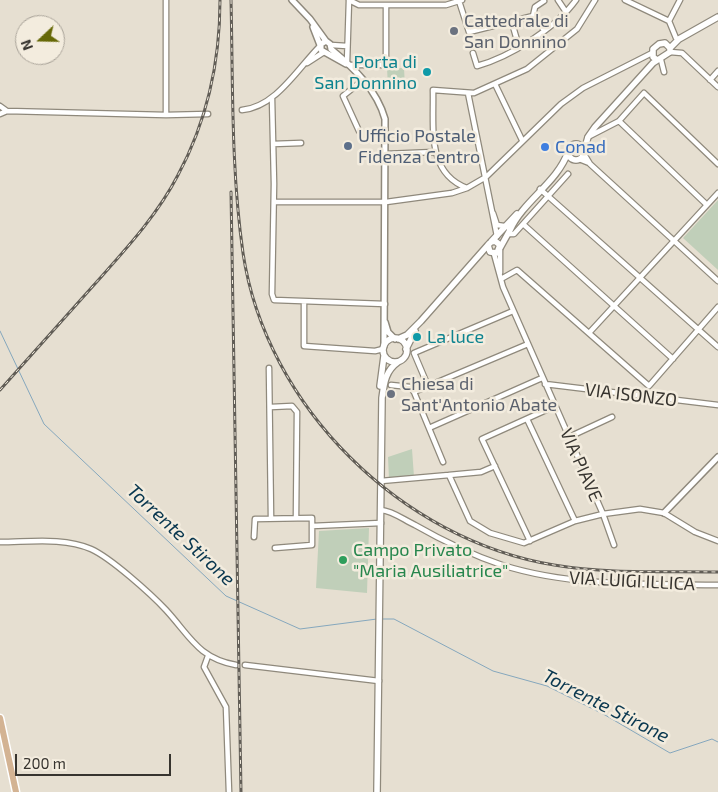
<!DOCTYPE html>
<style>
body{margin:0}
#map{position:relative;width:718px;height:792px;overflow:hidden;background:#e6dfd1;font-family:"Exo 2",sans-serif}
canvas{display:block}
.north{position:absolute;left:15px;top:15px;width:50px;height:50px;box-sizing:border-box;background:#f3ecde;border:1px solid #a8a298;border-radius:50%;rotate:249deg;font-size:14px;font-weight:700;line-height:20px;text-align:center;color:#37342f}
.north::after{content:'';display:block;margin:auto;width:18px;height:22px;background:#666806;clip-path:polygon(50% 0,100% 100%,50% 72%,0 100%)}
.scale{position:absolute;left:15px;top:754px;width:156px;height:22px;box-sizing:border-box;border:2px solid #37342f;border-top:0;padding-left:6px;font-size:15px;line-height:18px;white-space:nowrap;color:#37342f;-webkit-text-stroke:4px #f3ecde;paint-order:stroke}
</style>
<div id="map">
<canvas width="718" height="792"></canvas>
<div class="north">N</div>
<div class="scale">200 m</div>
</div>
<script>
const g = document.querySelector('canvas').getContext('2d');
g.lineJoin = 'round';
function paint(path, color) { g.fillStyle = color; g.fill(path, 'evenodd'); }
function strokePath(path, color, width, dash) { g.strokeStyle = color; g.lineWidth = width; g.lineCap = dash ? 'butt' : 'round'; g.setLineDash(dash || []); g.stroke(path); }
function drawText(font, color, halo, rows, align = 'center') {
  g.font = font + ' "Exo 2",sans-serif'; g.lineWidth = 5; g.setLineDash([]); g.textBaseline = 'middle'; g.strokeStyle = halo; g.fillStyle = color; for (const [text, x, y, turn = 0] of rows) {
    g.save(); g.translate(x, y); g.rotate((+turn || 0) * Math.PI / 180); g.textAlign = isNaN(turn) ? turn : align; if (halo) g.strokeText(text, 0, 0); g.fillText(text, 0, 0); g.restore();
  }
}
paint(new Path2D(`
 M387 68H404L405 87H388Z
 M718 200V270L683 238Z
 M412 449 414 477 389 479 388 457Z
 M369 528 367 593 316 588 319 531Z`), '#c0cfb9');
strokePath(new Path2D(`
 M0 331 44 424 226 596 300 629 377 619
 M381 619H394L493 671 547 686 605 715 670 753 712 739 718 742`), '#85a7bd', 1);
const minor = new Path2D(`
 M349 0 359 5H446L462 0
 M558 0 566 12
 M625 0 669 21 676 38
 M459 1 469 32 533 16
 M533 16 535 7 544 1
 M533 16 544 30
 M669 21 680 0
 M512 23 519 47
 M331 45 347 46
 M670 52 682 53 718 87
 M473 53 477 66C510 57 556 28 576 0
 M661 60 664 72
 M307 63 324 52
 M347 63 349 0
 M349 65H386V5
 M710 80 718 71
 M495 84 522 140
 M468 93 497 236
 M272 98 274 184 272 294 274 300 385 304
 M0 106 7 111
 M242 110C276 107 298 68 320 46
 M0 114 7 111 166 115V0
 M166 115 208 114
 M619 121 707 205
 M359 131 343 96 363 80
 M588 137 619 121 644 93 718 164
 M273 144 301 143
 M385 154 434 152
 M584 154 590 164 718 281
 M579 159 589 163
 M467 188C426 173 434 127 433 90L474 93 527 69 577 29 595 0
 M540 189 718 347
 M274 202H386L452 193 467 188 486 177 561 104 583 88 652 53
 M493 213 497 225 504 226
 M523 224 673 359
 M508 234H514L568 174
 M500 250V273
 M494 254 503 287 603 514 614 545
 M501 279 517 270 649 386 718 307
 M304 302V346L375 351 383 349
 M589 333 718 193
 M269 368 271 518
 M545 384 718 405
 M391 385 410 387 414 392 443 462
 M428 386 414 353 513 311
 M414 392 528 344
 M271 407 292 406 297 412 296 518
 M527 419 575 521
 M429 428 542 378
 M569 437 612 417
 M449 475 481 472 495 466
 M381 481 449 475 470 521 490 533 524 543 575 521 603 514 640 509 664 513 695 532 718 541
 M381 510C393 511 404 520 415 525 443 541 472 555 502 565 572 587 646 584 718 585
 M254 537 255 519 312 518V526L381 523
 M530 541 482 439 555 406
 M0 542C29 542 64 537 91 549 111 558 151 594 166 610 190 636 198 658 236 665
 M275 548 312 545V526
 M208 656 204 667 226 707 229 792
 M245 665 379 681`);
const tertiary = new Path2D(`
 M292 0 310 19 326 41 330 44 331 49
 M313 27 320 45
 M326 41 321 44V50L346 64
 M331 49C354 68 377 90 385 119L384 346
 M385 322 388 332 395 339
 M664 513 718 457`);
const secondary = new Path2D(`
 M670 48 679 39 718 17
 M568 152a8 8 0 1 1 16 0a8 8 0 1 1-16 0Z
 M584 151 588 137 595 127 653 63 670 52V48L665 43 659 44 653 49V57L657 60
 M510 230C524 200 557 183 568 152
 M491 242 495 241 500 245 497 253 490 252 488 245 517 214
 M500 248 510 230 509 227
 M383 350a12 12 0 1 1 24 0a12 12 0 1 1-24 0Z
 M398 339 407 335 421 321 488 245
 M406 349 415 331
 M380 386 384 356
 M377 792 382 398C384 384 385 371 398 362`);
const primary = new Path2D(`
 M0 718 16 792`);
strokePath(minor, '#8f897c', 7);
strokePath(tertiary, '#8f897c', 8);
strokePath(secondary, '#8f897c', 8);
strokePath(primary, '#fff', 9);
strokePath(minor, '#fff', 4.5);
strokePath(tertiary, '#fff', 5);
strokePath(secondary, '#fff', 5.5);
strokePath(primary, '#d3b393', 6);
const rail = new Path2D(`
 M231 0C233 84 231 170 243 253 266 407 402 540 554 565 608 574 663 571 718 572
 M231 192 241 792
 M0 390C31 355 62 321 93 286 124 251 157 216 178 175 207 121 220 61 220 0`);
strokePath(rail, '#615d56', 3);
strokePath(rail, '#f3ecde', 1, [4]);
for (const [x, y, r, color] of [
 [454,31,5,"#6b7280"],
 [427,72,5,"#0f9aa8"],
 [348,146,5,"#5c6f8a"],
 [545,147,5,"#3f7fe0"],
 [417,337,5,"#0f9aa8"],
 [391,394,5,"#6b7280"],
 [343,560,5,"#2e9e5b"]
]) { const dot = new Path2D(); dot.arc(x, y, r, 0, 2 * Math.PI); g.fillStyle = color; g.fill(dot); strokePath(dot, '#f3ecde', 2); }
drawText('18px', '#5b616d', '#f3ecde', [
 ["Cattedrale di",464,21],
 ["San Donnino",464,42],
 ["Chiesa di",401,384],
 ["Sant'Antonio Abate",401,405]
], 'left');
drawText('18px', '#0d838f', '#f3ecde', [
 ["Porta di",417,62],
 ["San Donnino",417,83],
 ["La luce",427,337,"left"]
], 'right');
drawText('18px', '#4e5e75', '#f3ecde', [
 ["Ufficio Postale",358,136],
 ["Fidenza Centro",358,157]
], 'left');
drawText('18px', '#366cbe', '#f3ecde', [
 ["Conad",555,147]
], 'left');
drawText('18px', '#37342f', '#f3ecde', [
 ["VIA ISONZO",631,395,7],
 ["VIA PIAVE",581,465,66],
 ["VIA LUIGI ILLICA",632,581,3]
]);
drawText('18px', '#27864d', '#f3ecde', [
 ["Campo Privato",353,550],
 ["\"Maria Ausiliatrice\"",353,571]
], 'left');
drawText('italic 19px', '#09374f', '#f3ecde', [
 ["Torrente Stirone",181,535,43],
 ["Torrente Stirone",606,706,27]
]);
</script>
